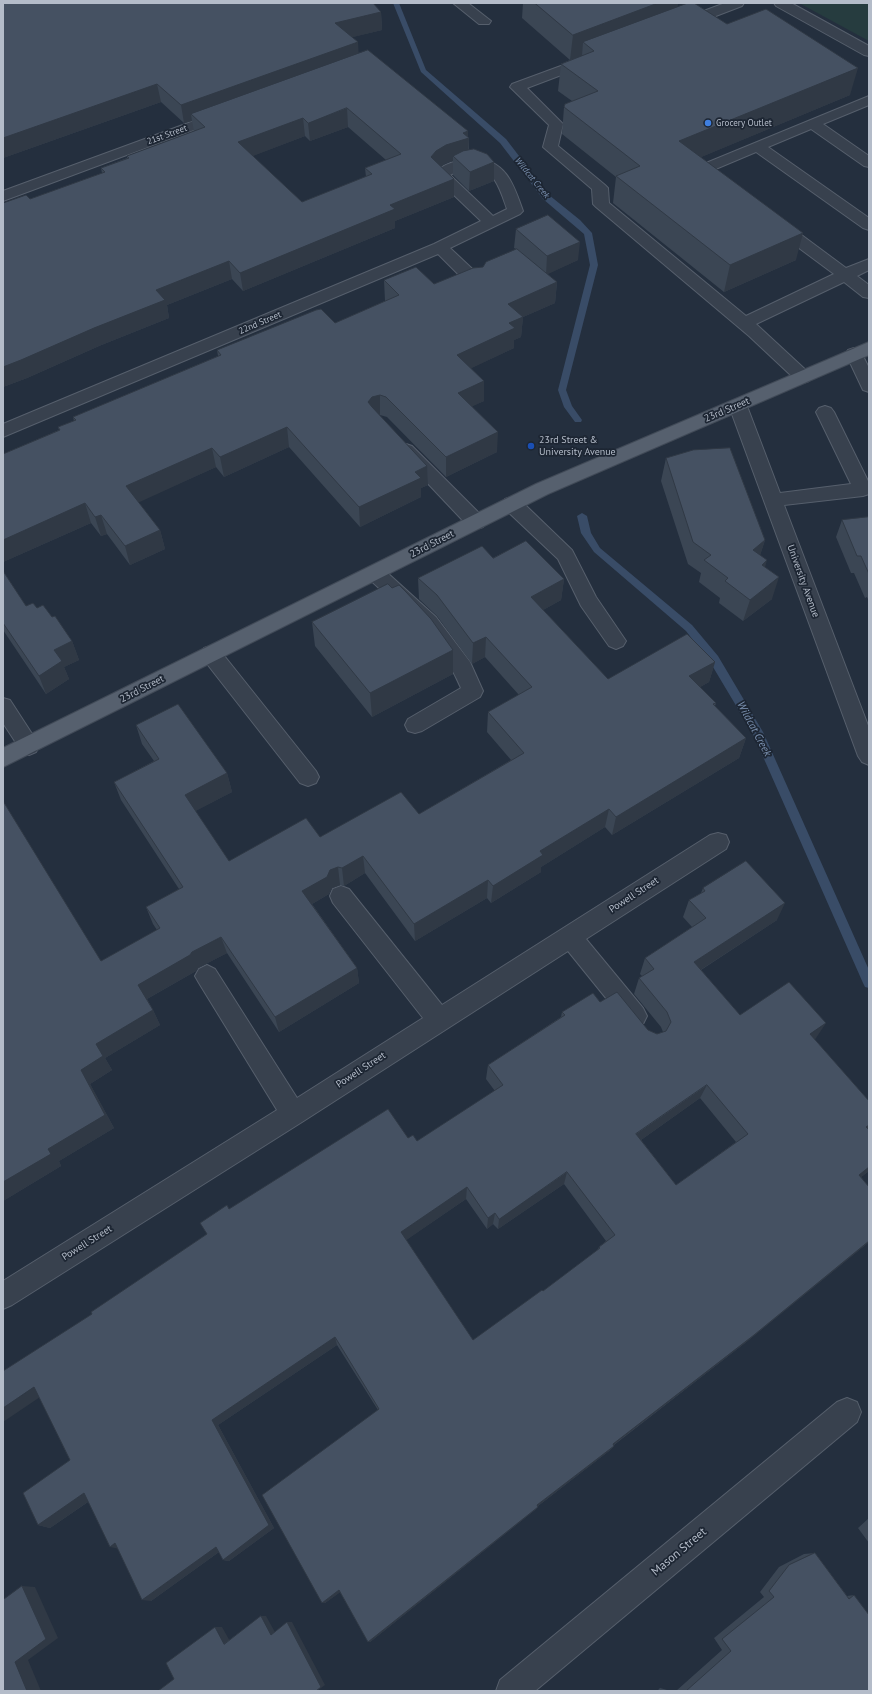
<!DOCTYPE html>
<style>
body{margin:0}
#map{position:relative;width:872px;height:1694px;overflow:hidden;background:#242f3e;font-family:"PT Sans",sans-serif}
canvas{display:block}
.frame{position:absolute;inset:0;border:4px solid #b4bcc9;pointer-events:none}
</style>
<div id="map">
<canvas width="872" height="1694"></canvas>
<div class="frame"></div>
</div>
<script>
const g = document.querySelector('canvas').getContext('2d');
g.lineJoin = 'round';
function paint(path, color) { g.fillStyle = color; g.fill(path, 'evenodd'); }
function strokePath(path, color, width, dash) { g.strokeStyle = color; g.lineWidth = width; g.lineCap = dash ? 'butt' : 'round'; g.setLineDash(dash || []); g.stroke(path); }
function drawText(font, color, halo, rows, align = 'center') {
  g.font = font + ' "PT Sans",sans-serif'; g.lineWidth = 3.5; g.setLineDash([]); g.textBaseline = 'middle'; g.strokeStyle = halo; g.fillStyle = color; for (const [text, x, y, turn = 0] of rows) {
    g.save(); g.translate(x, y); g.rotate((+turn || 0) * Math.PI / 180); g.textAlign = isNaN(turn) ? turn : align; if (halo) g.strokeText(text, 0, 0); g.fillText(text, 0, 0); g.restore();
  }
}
paint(new Path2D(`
 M799 3H869V41Z`), '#263c3f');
paint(new Path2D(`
 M393 3H399L426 70 506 139 549 195 580 220 592 233 598 265 566 390 572 406 582 420 581 422H575L564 407 558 390 590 265 584 234 543 199 500 143 421 72Z
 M582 513 587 516 591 533 600 548 692 625 718 656 763 732 869 970V988L865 987 863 983 753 734 710 662 686 631 594 552 581 533 577 516Z`), '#394c67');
const minor = new Path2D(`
 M453 3H468L491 21 489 24H479Z
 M725 3H744L742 6 687 27H677L675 24 677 21Z
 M774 3H791L869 46V56L864 55 776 6Z
 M588 56 593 57 595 60 593 63 527 88 563 124 558 146 605 185 608 188 609 203 746 316 834 274 772 228 770 225 772 222 778 220 784 222 846 268 869 259V270L857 276 869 285V298L863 297 844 282 756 324 809 373 812 377 809 381 803 383 797 381 749 336 596 207 593 204 592 189 543 147 549 125 510 87 512 84Z
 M869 96V105L823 124 869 156V167L864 166 811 129 768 147 869 218V230L863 228 756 152 699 176 694 178 689 176 686 173 689 170Z
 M221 111 226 112 228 115 226 118 3 201V191Z
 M474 157C507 162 513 183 523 211L520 214 450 248 482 278 484 282 482 286 476 287 470 286 438 254 3 437V424L434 244 481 221 433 175C442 163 460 160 474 157ZM474 166C495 169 501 192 507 209L493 216 450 175 462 169Z
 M854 348 860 350 869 368V392L863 390 846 354 848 350Z
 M738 400 744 402 747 406 780 493 851 484 816 412 819 408 825 406 831 408 834 412 869 483V494L863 496 784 505 869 728V765L862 762 858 756 729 406 732 402Z
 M406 444 412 446 483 517 485 522 483 527 476 529 469 527 400 454 397 450 400 446Z
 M512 497 519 499 572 550 596 597 626 641 623 646 616 649 609 646 581 606 558 559 505 509 503 504 505 499Z
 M375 566 382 568 436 617 470 662 483 691 480 697 422 731 415 733 408 731 405 725 408 719 461 688C442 642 404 611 368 578L365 573 368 568Z
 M211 646 218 648 316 771 319 777 316 783 308 786 300 783 204 660 201 654 204 648Z
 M3 698 10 700 36 740 39 746 36 752 29 755 22 752 3 723Z
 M718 833 726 835 729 842 726 849 586 939 643 1008 647 1016 643 1024 635 1027 627 1024 568 951 302 1122 12 1305 3 1309V1281L277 1110 199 983 195 976 199 969 207 965 215 969 297 1098 423 1018 333 903 330 896 333 889 341 886 349 889 442 1005 710 835Z
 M847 1398 857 1402 861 1412 857 1422 535 1691H496L500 1680 837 1402Z`);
const major = new Path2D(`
 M869 342V355L548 494 3 767V748L536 484Z`);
strokePath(minor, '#565f6c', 2);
strokePath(major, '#414a57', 2);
paint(minor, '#38414e');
paint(major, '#56606e');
paint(new Path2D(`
 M3 3 381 12 382 30 352 37 358 42V53L468 131V137L469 138V150L494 162V181L469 191 453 175V161L446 163 441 166 454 179V197L395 221V228L243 291 232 279 167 305 169 318 99 346 27 378 3 387V203L30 199 102 173 101 168 127 158V156L194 132 192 121 184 123 161 102 3 158ZM348 127 386 160 365 168 366 177 302 202 252 156 305 136 310 141Z
 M523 3H678L677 7 727 24 850 95 701 157 796 260 724 292 613 203 616 177 562 134 564 107 572 101 558 91 561 64 570 60 522 18Z
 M516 229 578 260 547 274 557 282 555 303 523 317 521 337 514 340V348L471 368 484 401 472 406 497 452 446 477 387 417 380 415H379L427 466 428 485 421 488V497L360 527 289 447 224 477 216 467 138 502 160 530 165 549 130 565 107 534 101 536 91 523 3 562V454L59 430 58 427 74 421 73 417 218 356 217 350 335 323 385 301 384 280 434 284 483 267 516 249 514 248Z
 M666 458 765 540 760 555 765 567 772 599 743 621 719 603 720 598 699 582 701 573 688 564 661 481Z
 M869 517V601L867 597 865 598 854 573H851L836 537 842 520Z
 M493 558 564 579 561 600 543 610 608 679 715 662 709 682 700 687 716 703 715 706 746 738 739 758 612 835 605 827 541 867V872L491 903 487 898 415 941 365 873 344 886 340 885 332 888 329 894 312 904 357 968 359 983 279 1032 227 953 198 968 196 971 147 999 153 1010 160 1025 105 1058 112 1070 90 1084 114 1128 59 1161 61 1166 3 1201 101 961 157 930 153 924 146 907 179 889 121 800 114 782 154 761 142 744 136 725 227 773 232 792 195 811 229 861 320 837 419 814 511 760 487 732 488 712 519 695 485 657 472 664 437 616 419 599 418 578Z
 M3 571 26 606 37 608 52 617 72 641 79 660 64 667 69 679 46 694 3 630Z
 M392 588 453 650V674L372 717 315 646 312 622Z
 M703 888 777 920 701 970 740 1015 816 1038 814 1039 869 1101V1171L861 1177 869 1187V1242L745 1343 614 1445V1446L609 1451 538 1506 535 1510 370 1642H368L340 1592 325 1603H322L378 1410 337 1345 218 1425 274 1528 229 1561 223 1560 219 1552 151 1601 117 1548 88 1502 50 1528 38 1525 70 1460 40 1398 92 1314 207 1234 229 1209 408 1138 417 1141 495 1091 486 1079 488 1065 561 1017 562 1012 600 1002 648 1030 657 1034 663 1032 661 1027 634 994 639 978 642 976 640 974 645 958 692 927 683 917 689 900 701 893ZM700 1098 736 1142 676 1185 641 1140ZM564 1184 606 1241 599 1247 597 1251 543 1291 473 1340 406 1240 466 1199 487 1229 493 1224 498 1229Z
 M869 1518V1543L858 1528Z
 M815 1553 847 1596 854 1595 869 1691H676L722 1650 714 1638 764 1597 760 1592 779 1567 804 1554Z
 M660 1688 667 1690 668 1691H657Z`), '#3b4654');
paint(new Path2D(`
 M658 3H678L675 20 583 42 582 56 570 60 573 35Z
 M381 12 382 30 337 41 335 23Z
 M358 42 359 60 191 114 192 121 184 123 181 105Z
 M858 68 850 95 675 168 679 141Z
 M157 84 161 102 3 158V138Z
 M347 108 348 127 310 141 308 123Z
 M303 118 305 136 240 161 238 142Z
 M468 131V139L469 138 468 157 453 156V161L446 163 436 170 431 157 436 151 463 133Z
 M494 162V181L469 191 470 172Z
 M454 179V197L395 221V228L243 291 240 273 390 205Z
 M803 233 796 260 724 292 730 265Z
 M580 242 578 260 546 275 547 256Z
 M229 261 232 279 167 305 169 318 99 346 27 378 3 387V367L156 290Z
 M557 282 555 303 523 317 521 337 514 340V348L457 375V355L508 304Z
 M484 381V401L458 413V393Z
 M380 395V415L374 417 368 402 372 397Z
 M287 427 289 447 224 477 220 457Z
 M498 432 497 452 446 477V457Z
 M212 448 216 467 131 506 126 486Z
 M427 466 428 485 421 488V497L360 527 359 507 415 472Z
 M85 503 91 523 3 562V540Z
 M101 515 107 534 101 536 95 517Z
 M160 530 165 549 130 565 125 546Z
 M765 540 758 562 753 550Z
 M767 560 761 582 762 565Z
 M779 577 772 599 743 621 750 600Z
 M564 579 561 600 529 618 531 597Z
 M486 637 485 657 472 664 473 643Z
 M72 641 79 660 64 667 69 679 46 694 39 676 54 650Z
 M453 650V674L372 717 370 693Z
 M715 662 709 682 684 696 689 676Z
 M746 738 739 758 612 835 616 817Z
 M227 773 232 792 190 814 185 795Z
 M609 809 605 827 541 867V872L491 903 493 886 540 851Z
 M363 856 365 873 344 886 342 868Z
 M338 867 340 885 332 888 329 894 305 908 302 891 330 870Z
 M488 880 487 898 415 941 414 924Z
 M785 903 777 920 688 978 694 962Z
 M221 937 227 953 198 968 196 971 145 1000 138 985 192 952Z
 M357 968 359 983 279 1032 275 1017Z
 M153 1010 160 1025 105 1058 112 1070 90 1084 114 1128 59 1161 61 1166 3 1201V1182L48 1149 81 1070 96 1044Z
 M826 1023 816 1038 800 1049 810 1034Z
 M707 1085 700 1098 631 1147 636 1134Z
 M869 1125V1129L855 1140 866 1127Z
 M869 1167V1171L848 1187 859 1175Z
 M567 1172 564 1184 498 1229 499 1219Z
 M467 1187 466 1199 402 1243 401 1232Z
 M495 1213 493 1224 487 1229 488 1218Z
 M869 1241V1242L745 1343 608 1449 613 1444Z
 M335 1337 337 1345 218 1425 274 1528 229 1561 223 1560 212 1420Z
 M34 1387 46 1393 3 1422V1408Z
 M614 1446 609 1451 534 1509 537 1505Z
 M84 1493 95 1497 50 1528 38 1525Z
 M538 1507 535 1510 370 1642H368Z
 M115 1543 120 1549 110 1547Z
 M216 1547 223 1549 151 1601 142 1600Z
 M22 1586 35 1587 58 1638 28 1660 41 1691H27L15 1662Z
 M339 1590 342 1591 325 1603H322Z
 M261 1616H266L276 1634 271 1635Z
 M287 1622H292L325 1685 317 1691H316Z
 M215 1627H222L231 1643 224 1644Z`), '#303945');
const building = new Path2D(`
 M3 3H373L381 12 335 23 358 42 181 105 157 84 3 138Z
 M535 3H658L573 35Z
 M688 3H694L727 24 766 9 858 68 679 141 803 233 730 265 616 176 640 166 564 107 565 104 598 91 561 64 594 51 583 42Z
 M368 50 468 131 463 133 469 138 446 145 436 151 431 157 454 179 390 205 395 209 240 273 229 261 156 290 165 300 94 328 21 360 3 367V203L26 195 30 199 105 172 101 168 129 158 127 156 205 127 191 114ZM347 108 401 154 365 168 372 174 302 202 238 142 303 118 308 123Z
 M474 149 487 154 494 162 470 172 453 156 463 151Z
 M548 215 580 242 547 256 516 229Z
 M517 249 557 282 508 304 523 317 509 323 515 328 457 355 484 381 458 393 498 432 446 457 386 397 380 395 372 397 368 402 372 407 427 466 415 472 421 478 359 507 287 427 220 457 212 448 126 486 160 530 125 546 101 515 95 517 85 503 3 540V454L60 430 58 427 76 420 73 417 221 355 217 350 316 310 321 309 335 323 399 295 384 280 416 267 434 284 473 268 483 267 486 262Z
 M730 448 765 540 753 550 767 560 762 565 779 577 750 600 725 581 728 578 704 560 711 555 693 542 666 458 693 450Z
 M869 517V574L861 556H857L842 520Z
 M526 541 564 579 531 597 608 679 687 634 715 662 689 676 716 703 713 704 746 738 616 817 609 809 540 851 543 855 493 886 488 880 414 924 363 856 342 868 338 867 330 870 327 877 302 891 357 968 275 1017 221 937 192 952 190 955 138 985 153 1010 96 1044 103 1056 81 1070 105 1115 48 1149 51 1154 3 1182V801L101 961 160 928 146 907 183 887 114 782 159 759 136 725 178 704 227 773 185 795 229 861 306 818 320 837 401 792 419 814 524 753 488 712 532 687 486 637 473 643 437 595 418 578 482 546 493 558Z
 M3 571 26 606 33 603 37 608 43 605 52 617 55 616 72 641 54 650 62 661 39 676 3 623Z
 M388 584 392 588 399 585 406 592 431 619 453 650 370 693 312 622Z
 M746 861 785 903 694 962 740 1015 789 982 826 1023 810 1034 869 1101V1125L866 1127 869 1130V1167L859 1175 869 1187V1241L754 1335 613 1444 614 1446 537 1505 538 1507 368 1642 339 1590 322 1603 262 1495 379 1409 335 1337 212 1420 269 1525 223 1560 216 1547 142 1600 115 1543 110 1547 84 1493 38 1525 23 1493 70 1460 34 1387 3 1408V1371L92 1314 91 1312 207 1234 200 1223 227 1205 229 1209 388 1109 408 1138 413 1135 417 1141 503 1085 488 1065 565 1015 562 1012 593 993 600 1002 617 992 648 1030 657 1034 666 1031 671 1022 667 1012 639 978 654 969 645 958 706 918 689 900 705 891 703 888ZM707 1085 748 1134 676 1185 636 1134ZM567 1172 615 1235 599 1247 600 1248 543 1291 542 1290 473 1340 401 1232 467 1187 488 1218 495 1213 499 1219Z
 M815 1553 849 1599 854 1595 869 1615V1691H686L731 1651 722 1639 774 1597 769 1591 789 1565Z
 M22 1586 46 1639 15 1662 27 1691H3V1600Z
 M261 1616 271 1635 287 1622 321 1687 316 1691H158L174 1679 166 1663 215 1627 224 1644Z`);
paint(building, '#455162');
strokePath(building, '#303945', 1);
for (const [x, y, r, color] of [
 [708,123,4,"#3f7fe0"],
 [531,446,4,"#1a4fb4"]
]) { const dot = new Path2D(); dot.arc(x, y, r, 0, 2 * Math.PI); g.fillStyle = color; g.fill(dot); strokePath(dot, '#1d2633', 1.5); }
drawText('9px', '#b4bcc9', '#1d2633', [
 ["Grocery Outlet",716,123]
], 'left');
drawText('9px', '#b4bcc9', '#1d2633', [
 ["21st Street",167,135,-20],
 ["22nd Street",260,323,-23]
]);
drawText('italic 9px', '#7c92b1', '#1d2633', [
 ["Wildcat Creek",532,178,51]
]);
drawText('10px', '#b4bcc9', '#1d2633', [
 ["23rd Street",727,410,-23],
 ["23rd Street",432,544,-27],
 ["University Avenue",803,581,70],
 ["23rd Street",142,689,-27],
 ["Powell Street",634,895,-33],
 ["Powell Street",361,1070,-33],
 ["Powell Street",87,1243,-32]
]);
drawText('10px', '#b4bcc9', '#1d2633', [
 ["23rd Street &",539,440],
 ["University Avenue",539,452]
], 'left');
drawText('italic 11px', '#7c92b1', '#1d2633', [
 ["Wildcat Creek",754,729,62]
]);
drawText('12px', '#b4bcc9', '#1d2633', [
 ["Mason Street",679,1552,-40]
]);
</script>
